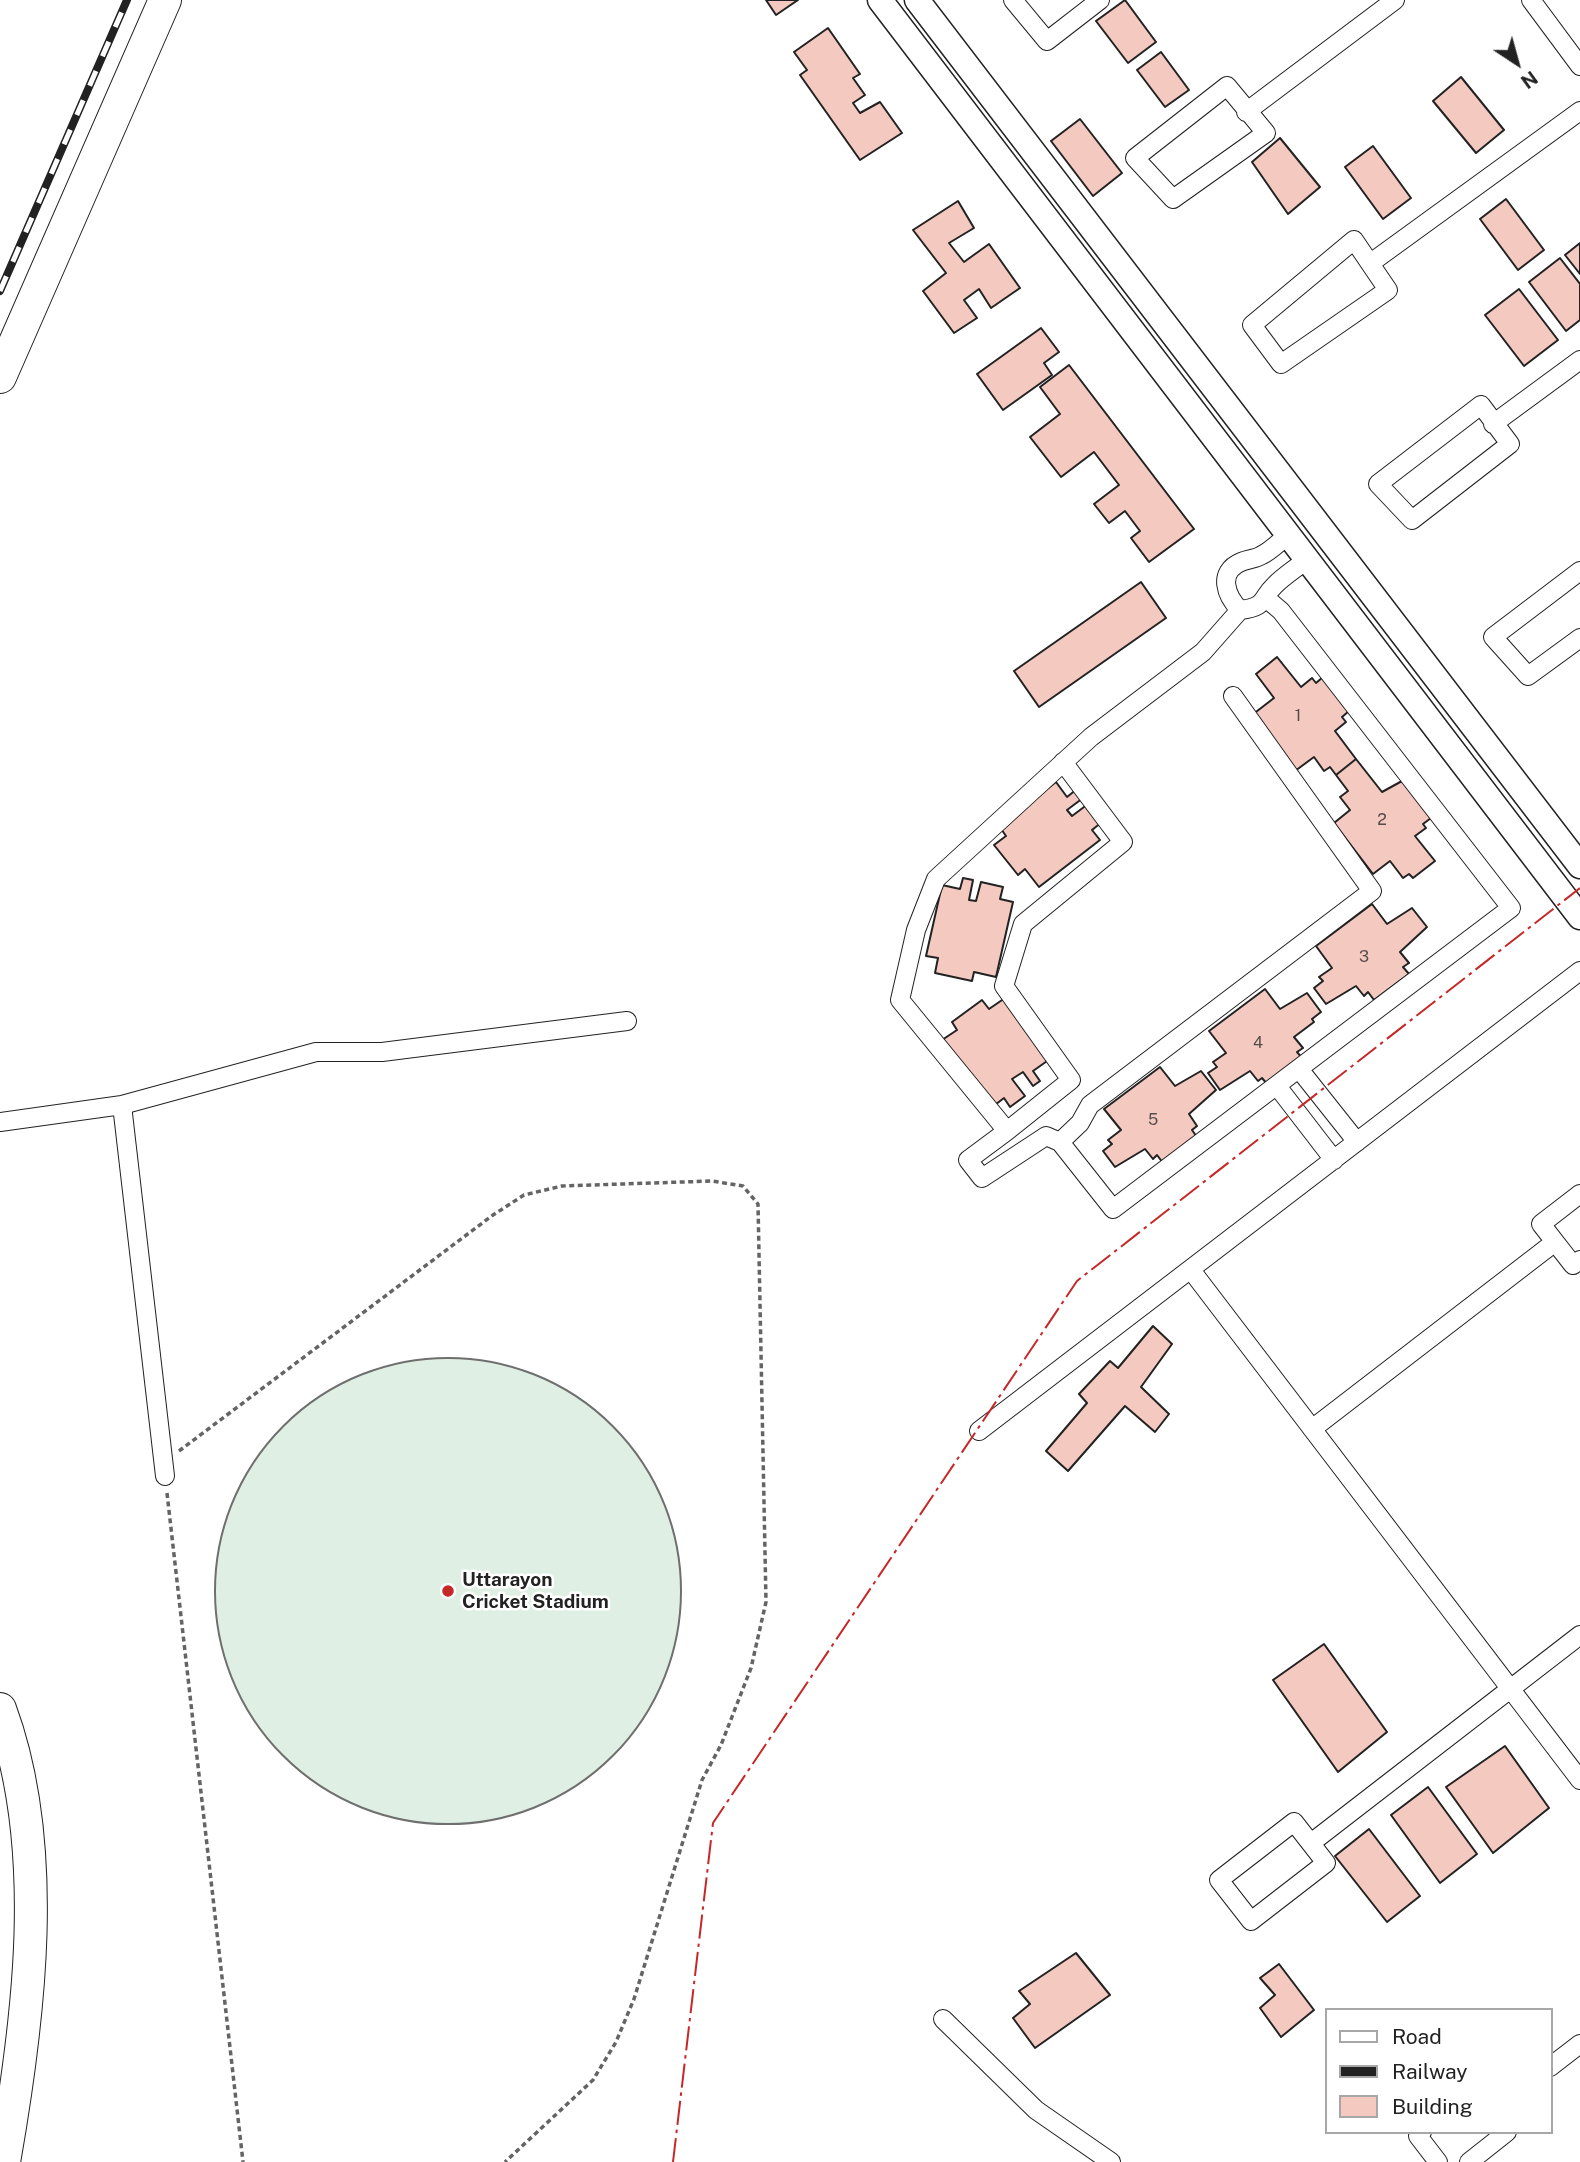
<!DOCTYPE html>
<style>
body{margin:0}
#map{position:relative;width:1580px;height:2162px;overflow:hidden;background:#fff;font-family:"Public Sans",sans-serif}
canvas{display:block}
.legend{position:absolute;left:1325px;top:2008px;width:228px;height:126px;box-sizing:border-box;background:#fff;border:2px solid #a7a7a7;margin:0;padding:9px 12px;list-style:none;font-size:21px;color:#222}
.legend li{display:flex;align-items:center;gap:14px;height:35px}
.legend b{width:35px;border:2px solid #a7a7a7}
.north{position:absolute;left:1482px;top:28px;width:70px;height:70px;-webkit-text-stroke:5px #fff;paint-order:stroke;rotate:144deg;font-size:19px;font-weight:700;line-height:28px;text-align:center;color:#222}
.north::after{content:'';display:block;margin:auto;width:24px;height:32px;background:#222;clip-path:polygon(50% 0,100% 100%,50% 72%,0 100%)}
</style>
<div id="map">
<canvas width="1580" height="2162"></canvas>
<ul class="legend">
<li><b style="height:9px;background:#fff"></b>Road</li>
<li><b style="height:9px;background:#222"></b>Railway</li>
<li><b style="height:19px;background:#f3c9c0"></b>Building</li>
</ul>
<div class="north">N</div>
</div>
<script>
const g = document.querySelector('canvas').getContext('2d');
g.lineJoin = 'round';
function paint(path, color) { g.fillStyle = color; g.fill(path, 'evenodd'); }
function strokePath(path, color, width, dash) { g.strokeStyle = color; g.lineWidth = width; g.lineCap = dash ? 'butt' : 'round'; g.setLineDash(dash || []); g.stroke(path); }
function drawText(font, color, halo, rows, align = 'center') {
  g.font = font + ' "Public Sans",sans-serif'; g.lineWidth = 5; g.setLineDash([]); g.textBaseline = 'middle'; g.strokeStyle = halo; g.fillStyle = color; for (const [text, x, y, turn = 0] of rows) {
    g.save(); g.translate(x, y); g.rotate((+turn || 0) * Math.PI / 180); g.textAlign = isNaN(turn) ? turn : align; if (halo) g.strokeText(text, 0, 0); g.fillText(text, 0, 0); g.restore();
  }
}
const green = new Path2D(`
 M215 1591a233 233 0 1 1 466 0a233 233 0 1 1-466 0Z`);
paint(green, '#e0efe3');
strokePath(green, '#6f6f6f', 2);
const building = new Path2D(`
 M766 0H798L776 15Z
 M1125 0 1156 42 1128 63 1096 21Z
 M828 28 860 74 853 78 865 95 853 103 860 113 880 102 902 133 860 160 800 75 807 70 794 52Z
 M1161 52 1189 90 1165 107 1137 70Z
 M1461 77 1504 130 1476 153 1433 101Z
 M1080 119 1122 173 1093 196 1051 141Z
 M1280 138 1320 187 1288 214 1252 162Z
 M1373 146 1411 198 1383 219 1345 167Z
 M1506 199 1544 250 1518 270 1480 219Z
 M958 201 974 228 949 243 964 262 989 244 1020 288 991 308 979 289 964 300 977 318 954 333 923 291 946 273 913 230Z
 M1580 243V274L1565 255Z
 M1560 258 1580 284V320L1566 331 1529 282Z
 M1519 289 1558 340 1524 366 1485 315Z
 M1041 328 1059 352 1044 363 1052 375 1003 410 977 374Z
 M1069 365 1194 529 1149 562 1131 538 1140 531 1125 511 1109 523 1094 504 1119 485 1094 452 1061 477 1030 437 1060 414 1040 387Z
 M1141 582 1166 618 1039 707 1014 671Z
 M1277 657 1301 687 1312 678 1316 683 1323 677 1349 711 1342 717 1346 722 1335 731 1356 759 1336 775 1330 767 1324 771 1314 757 1295 771 1252 715 1274 698 1256 674Z
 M1356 759 1382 792 1402 781 1431 818 1423 824 1426 828 1415 836 1435 861 1413 878 1409 874 1403 878 1390 861 1373 874 1334 823 1350 810 1340 797 1348 791 1336 775Z
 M1056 782 1067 797 1077 789 1083 798 1067 810 1072 816 1088 804 1102 822 1092 830 1100 840 1039 887 1025 869 1018 875 994 845 1006 836 999 826Z
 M963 878 973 880 969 900 976 901 981 882 1003 887 1000 899 1013 902 996 977 974 972 972 981 935 973 938 958 926 956 942 885 960 889Z
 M1372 904 1387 924 1412 908 1427 927 1400 952 1409 963 1403 967 1409 974 1374 1000 1368 992 1364 996 1356 986 1326 1004 1314 988 1323 981 1319 977 1332 968 1316 946Z
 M1265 989 1280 1009 1307 993 1321 1012 1312 1019 1314 1022 1294 1037 1303 1048 1297 1052 1303 1059 1268 1085 1262 1078 1258 1081 1250 1071 1220 1090 1208 1073 1217 1067 1213 1062 1226 1053 1209 1031Z
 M1005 998 1050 1059 1033 1071 1040 1081 1033 1086 1023 1072 1012 1079 1025 1096 1010 1107 1004 1098 991 1108 942 1040 957 1030 952 1022 982 1000 989 1009Z
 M1160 1067 1175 1086 1201 1071 1216 1090 1189 1114 1197 1126 1192 1130 1197 1137 1163 1163 1157 1155 1153 1159 1145 1149 1115 1167 1103 1151 1112 1144 1108 1140 1121 1130 1104 1109Z
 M1153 1326 1172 1344 1141 1387 1169 1414 1155 1432 1125 1406 1068 1471 1046 1451 1087 1403 1079 1394 1110 1361 1118 1368Z
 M1324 1644 1387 1732 1338 1772 1273 1680Z
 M1505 1746 1549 1808 1493 1853 1446 1787Z
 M1428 1787 1477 1854 1440 1883 1391 1815Z
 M1369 1829 1420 1896 1387 1922 1335 1856Z
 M1076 1953 1110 1995 1035 2048 1013 2018 1030 2004 1019 1991Z
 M1279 1964 1314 2010 1281 2037 1260 2008 1275 1995 1260 1978Z`);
paint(building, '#f3c9c0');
strokePath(building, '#222', 2);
const street = new Path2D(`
 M1013 0 1047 41 1100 0
 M1531 0 1580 66
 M1227 86 1266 133 1173 199 1135 158Z
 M1246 112 1395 0
 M1354 240 1388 290 1281 364 1252 325Z
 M1372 262 1580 111
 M1481 405 1510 444 1412 520 1378 484Z
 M1493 424 1580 360
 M1580 571 1493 637 1528 676 1580 638
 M1267 599 1281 611 1511 908 1113 1209 1060 1142 1046 1136 982 1178 968 1160 1007 1131 900 1000 916 930 936 879 1091 737 1203 652 1240 610C1267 607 1260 599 1275 585 1285 575 1297 568 1307 559
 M1240 610C1226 596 1217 572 1241 562 1248 559 1256 559 1262 555 1272 550 1280 541 1288 535
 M1299 1069 1357 1142
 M1277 1086 1334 1160
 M122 1105 165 1476
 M0 1122 122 1105 316 1052H382L627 1021
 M1007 1131 1071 1080 1004 986 1023 924 1123 842 1063 762
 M1060 1142 1080 1123 1090 1105 1372 891 1233 696
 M1580 1194 1541 1224 1573 1265 1580 1260
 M1191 1270 1580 1780
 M1312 1429 1555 1242
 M979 1431 1580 971
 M1294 1822 1326 1863 1251 1921 1219 1880Z
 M1311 1843 1580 1635
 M943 2019 1036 2110 1111 2162
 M1550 2067 1580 2044
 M1422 2132 1418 2136 1438 2162
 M1469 2162 1507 2132`);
const secondary = new Path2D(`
 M880 0 1580 917
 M917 0 1580 866`);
const highway = new Path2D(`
 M0 377 165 0
 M0 1709C51 1847 29 2020 4 2162`);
strokePath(street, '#222', 20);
strokePath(secondary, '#222', 27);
strokePath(highway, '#222', 34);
strokePath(new Path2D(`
 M179 1451 493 1215 524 1195 562 1186 712 1181 743 1186 758 1204 766 1602 751 1668 721 1745 702 1780 634 1999 616 2042 593 2080 505 2162
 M167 1493 243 2162`), '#646464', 3.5, [5, 3.5]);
strokePath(street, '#fff', 18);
strokePath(secondary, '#fff', 24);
strokePath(highway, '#fff', 32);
const rail = new Path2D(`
 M0 291 127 0`);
strokePath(rail, '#222', 8);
strokePath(rail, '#fff', 5, [16]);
strokePath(new Path2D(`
 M673 2162 713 1823 1077 1281 1580 888`), '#c62828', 2, [24, 5, 3.5, 5]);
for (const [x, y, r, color] of [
 [448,1591,7,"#c62828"]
]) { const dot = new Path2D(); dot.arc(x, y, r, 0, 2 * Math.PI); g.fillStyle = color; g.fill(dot); strokePath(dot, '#fff', 2.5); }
drawText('16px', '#564c4a', null, [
 ["1",1298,716],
 ["2",1382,820],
 ["3",1364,957],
 ["4",1258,1043],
 ["5",1153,1120]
]);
drawText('bold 19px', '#222', '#fff', [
 ["Uttarayon",462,1580],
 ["Cricket Stadium",462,1602]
], 'left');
</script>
